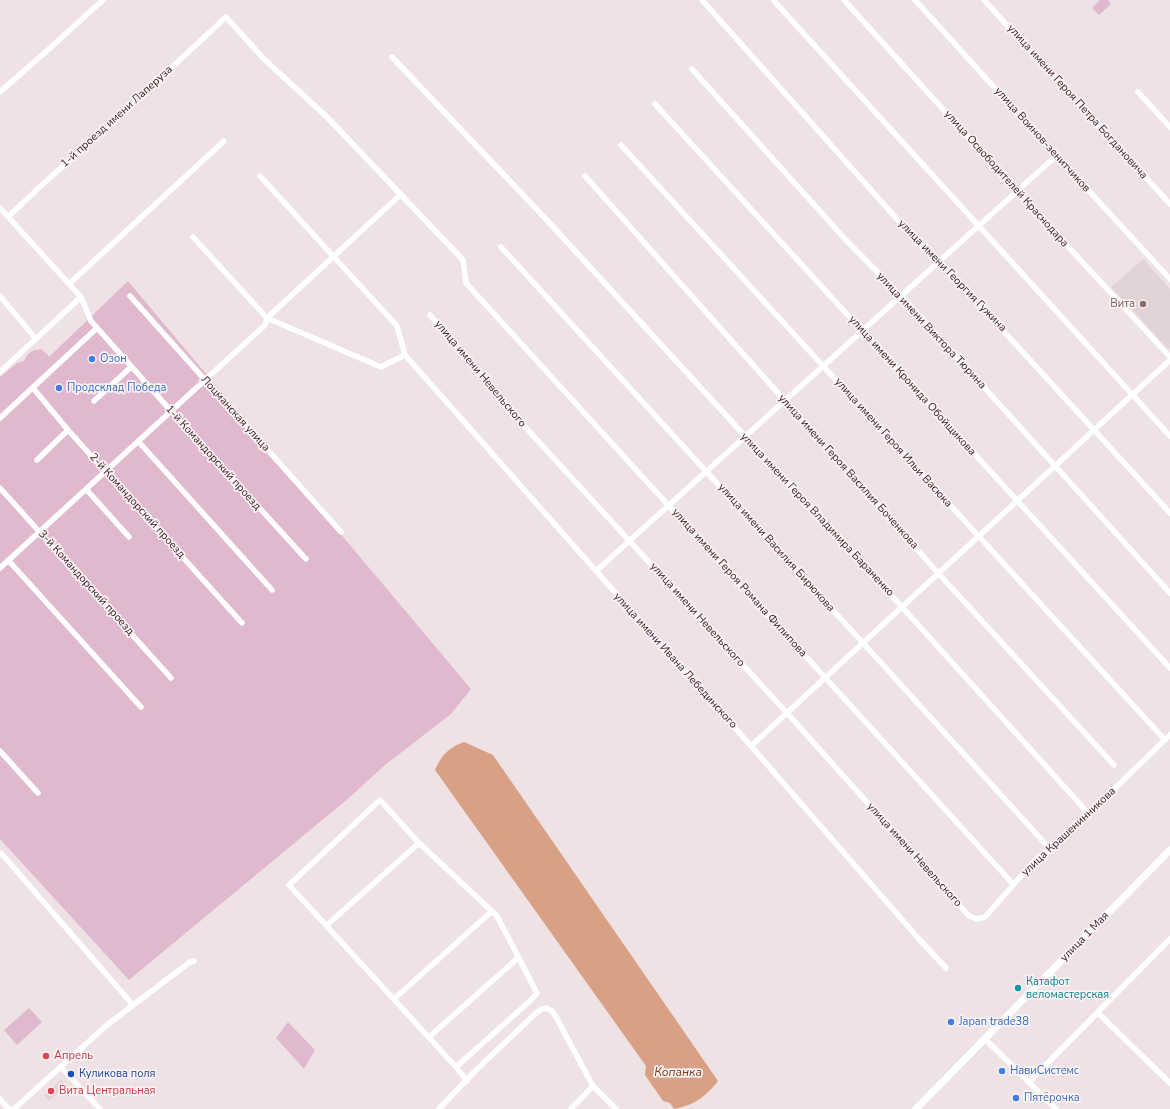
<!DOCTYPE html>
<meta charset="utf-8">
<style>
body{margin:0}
canvas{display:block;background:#eee2e5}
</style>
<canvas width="1170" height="1109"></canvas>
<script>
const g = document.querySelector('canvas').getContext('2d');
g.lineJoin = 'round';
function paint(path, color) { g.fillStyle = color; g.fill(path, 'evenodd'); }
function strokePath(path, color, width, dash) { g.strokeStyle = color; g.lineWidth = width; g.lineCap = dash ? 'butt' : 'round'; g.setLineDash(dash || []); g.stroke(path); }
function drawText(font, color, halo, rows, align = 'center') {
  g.font = font + ' "Nunito Sans",sans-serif'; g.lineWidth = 3.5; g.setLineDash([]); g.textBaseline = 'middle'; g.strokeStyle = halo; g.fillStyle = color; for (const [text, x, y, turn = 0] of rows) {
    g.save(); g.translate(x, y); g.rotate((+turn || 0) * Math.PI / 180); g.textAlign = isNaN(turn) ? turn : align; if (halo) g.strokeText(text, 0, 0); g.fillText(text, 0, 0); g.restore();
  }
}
paint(new Path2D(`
 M1143 259 1170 289V347L1168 349 1111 287Z
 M61 1080 66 1086 49 1101 44 1095Z`), '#e2d3d7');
paint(new Path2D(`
 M1100 0H1108L1111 4 1099 15 1092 8Z
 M128 281 471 689 451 714 385 765 350 797 129 980 0 839V377L17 363 24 361C29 351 31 351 41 349L48 355 49 357Z
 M29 1008 42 1022 17 1045 4 1030Z
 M288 1022 315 1050 304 1069 276 1038Z`), '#e1b9cf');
paint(new Path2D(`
 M464 742 493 755 718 1081C705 1097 695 1105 674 1109L670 1103 663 1101 645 1075 646 1066 435 770C442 755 448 748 464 742Z`), '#d8a085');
strokePath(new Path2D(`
 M702 0 920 245 944 266 1170 513
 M844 0 1025 200 1170 357
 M915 0 1032 129 1170 279
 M984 0 1170 204
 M774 1 1170 436
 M392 57 544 217 902 607 1089 814
 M692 69 845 239 907 302 1170 593
 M0 92 49 49 103 0
 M1138 92 1170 127
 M655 104 1170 668
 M621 145 1165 740
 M260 176 397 326 405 355 751 746 918 938 946 968
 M585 176 938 573 1114 765
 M0 208 81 297 91 321 171 411 306 559
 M8 217 44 183 113 122 226 17 264 59 327 117 463 260 466 283 1013 884
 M193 237 267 318 381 367 405 355
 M501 247 863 643 1051 850
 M70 283 224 141
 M0 296 36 339
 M130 296 341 532
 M430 315 527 429 787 713 969 916 977 919 985 917 1036 859 1044 853 1051 850 1170 735
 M0 372 81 297
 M33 388 68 430 242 623
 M94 401 131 367
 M0 418 97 328
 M138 441 272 590
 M37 460 68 430
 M0 488 171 678
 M86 489 129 537
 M8 560 141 707
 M0 568 265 325 267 318 400 195
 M596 571 1056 156
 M751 746 1170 360
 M0 751 38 793
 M1 853 133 1005
 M327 925 419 843
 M394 999 492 911
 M1098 1013 1170 1083
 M429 1037 518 958
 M985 1039 1056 1109
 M61 1067 100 1109
 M456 1067 531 1000 537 993 497 916 419 843 380 800 289 885 456 1067 467 1081
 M1029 1082 1170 939
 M0 1099 9 1109
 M14 1109 107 1025 190 962 194 961
 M439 1109 473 1073 536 1013 542 1009 547 1008 552 1011 556 1017 593 1086 616 1109
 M571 1109 593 1086`), '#fff', 5.5);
strokePath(new Path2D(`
 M916 1109 1170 850`), '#fff', 7);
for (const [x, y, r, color] of [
 [1143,304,4,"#8d6e63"],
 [92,359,4,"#3f7fe0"],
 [59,388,4,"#3f7fe0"],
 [1018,988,4,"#0f9aa8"],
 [951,1022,4,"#3f7fe0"],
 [46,1056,4,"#e0444e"],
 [1002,1071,4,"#3f7fe0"],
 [71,1074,4,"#1a4fb4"],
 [51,1091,4,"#e0444e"],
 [1016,1098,4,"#3f7fe0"]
]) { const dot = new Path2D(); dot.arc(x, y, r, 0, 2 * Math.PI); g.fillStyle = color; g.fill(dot); strokePath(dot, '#faf3f5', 1.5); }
drawText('11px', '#402023', '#faf3f5', [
 ["улица имени Героя Петра Богдановича",1077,102,48],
 ["1-й проезд имени Лаперуза",117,117,-42],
 ["улица Воинов-зенитчиков",1042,140,48],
 ["улица Освободителей Краснодара",1006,179,48],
 ["улица имени Георгия Гужина",952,276,46],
 ["улица имени Виктора Тюрина",931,331,47],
 ["улица имени Невельского",480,374,50],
 ["улица имени Кронида Обойщикова",912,386,48],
 ["Лоцманская улица",235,414,48],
 ["улица имени Героя Ильи Васюка",893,443,48],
 ["1-й Командорский проезд",213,458,48],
 ["улица имени Героя Василия Боченкова",848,472,48],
 ["2-й Командорский проезд",137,506,48],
 ["улица имени Героя Владимира Бараненко",817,515,47],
 ["улица имени Василия Бирюкова",776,548,48],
 ["3-й Командорский проезд",86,583,48],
 ["улица имени Героя Романа Филипова",739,583,48],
 ["улица имени Невельского",697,615,48],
 ["улица имени Ивана Лебединского",675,661,48],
 ["улица Крашенинникова",1069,832,-43],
 ["улица имени Невельского",914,855,48],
 ["улица 1 Мая",1085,937,-46]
]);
drawText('11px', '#785e54', '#faf3f5', [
 ["Вита",1135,304]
], 'right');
drawText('11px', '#366cbe', '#faf3f5', [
 ["Озон",100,359],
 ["Продсклад Победа",67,388],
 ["Japan trade38",959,1022],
 ["НавиСистемс",1010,1071],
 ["Пятёрочка",1024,1098]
], 'left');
drawText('11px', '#0d838f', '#faf3f5', [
 ["Катафот",1026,982],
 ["веломастерская",1026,995]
], 'left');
drawText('11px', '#be3a42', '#faf3f5', [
 ["Апрель",54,1056],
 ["Вита Центральная",59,1091]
], 'left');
drawText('11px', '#164399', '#faf3f5', [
 ["Куликова поля",79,1074]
], 'left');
drawText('italic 12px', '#823a14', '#faf3f5', [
 ["Копанка",678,1073]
]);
</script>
